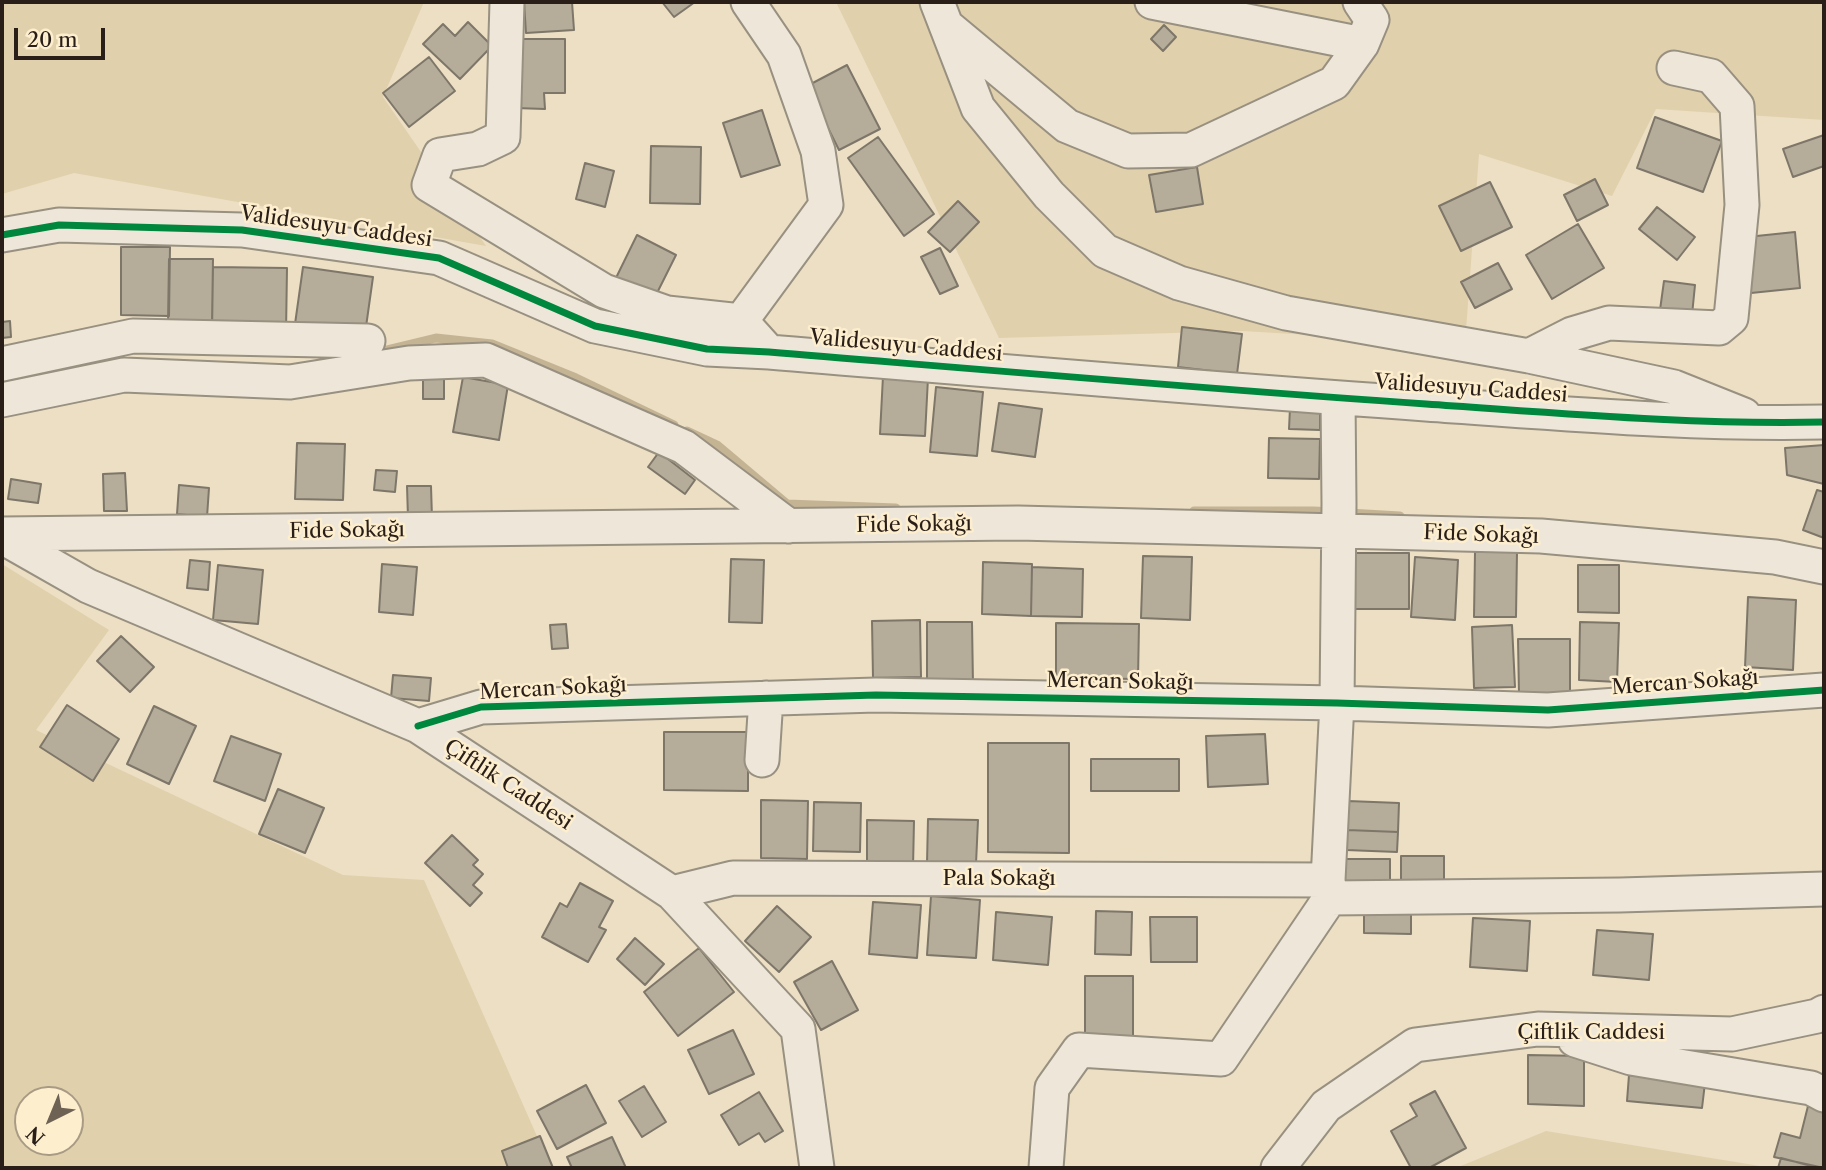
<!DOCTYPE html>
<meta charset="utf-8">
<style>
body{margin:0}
#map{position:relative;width:1826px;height:1170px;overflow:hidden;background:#ecdfc4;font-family:"Libre Caslon Text",serif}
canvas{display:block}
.frame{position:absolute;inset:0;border:4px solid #291e18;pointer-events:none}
.north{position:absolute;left:14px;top:1086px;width:70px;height:70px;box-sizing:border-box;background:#fdeece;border:2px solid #a89b85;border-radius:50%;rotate:223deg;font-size:19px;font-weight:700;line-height:28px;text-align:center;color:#291e18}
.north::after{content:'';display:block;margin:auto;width:24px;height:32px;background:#6d6254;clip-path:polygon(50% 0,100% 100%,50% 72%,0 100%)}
.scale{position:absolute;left:14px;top:28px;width:91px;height:32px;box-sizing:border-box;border:4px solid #291e18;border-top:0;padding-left:9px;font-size:21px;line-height:24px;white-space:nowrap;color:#291e18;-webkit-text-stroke:5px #fdeece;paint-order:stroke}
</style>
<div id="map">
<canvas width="1826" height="1170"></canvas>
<div class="frame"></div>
<div class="north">N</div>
<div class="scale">20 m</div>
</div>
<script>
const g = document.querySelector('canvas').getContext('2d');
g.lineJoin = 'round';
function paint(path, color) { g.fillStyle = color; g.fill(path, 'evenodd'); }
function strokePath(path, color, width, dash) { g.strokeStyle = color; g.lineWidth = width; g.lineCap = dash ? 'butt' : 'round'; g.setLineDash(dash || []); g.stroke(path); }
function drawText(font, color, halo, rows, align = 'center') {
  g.font = font + ' "Libre Caslon Text",serif'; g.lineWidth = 5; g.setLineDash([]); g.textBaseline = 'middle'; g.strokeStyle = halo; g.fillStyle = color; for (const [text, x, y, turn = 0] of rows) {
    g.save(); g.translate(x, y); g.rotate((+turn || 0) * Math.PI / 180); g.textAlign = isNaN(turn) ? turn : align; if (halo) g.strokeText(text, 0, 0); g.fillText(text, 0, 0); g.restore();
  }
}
paint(new Path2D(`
 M2 2H424L383 97 486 246 74 173 2 194Z
 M836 2H1824V120L1656 109 1612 196 1479 154 1465 344 1242 331 999 338Z
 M2 564 109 630 36 730 343 875 424 880 551 1168H2ZM28 1100H70V1142H28Z
 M1546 1131 1760 1166 1766 1168H1456Z`), '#e1d0ac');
strokePath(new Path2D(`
 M378 352 436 338 492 344 576 378 674 425
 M687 431 717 445 787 504 896 508
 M1194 511H1314L1400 516`), '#c5b494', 9);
const building = new Path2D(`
 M524 2H572L574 30 526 33Z
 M662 2H695L674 17Z
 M468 22 492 46 460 79 423 44 443 24 455 36Z
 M1164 25 1176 37 1163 51 1151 39Z
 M515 39H565V93H544L545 109 515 108Z
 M429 57 455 91 409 127 383 93Z
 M847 65 880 129 839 150 807 86Z
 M762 110 780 165 741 177 723 123Z
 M1655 117 1722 141 1703 192 1637 168Z
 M1824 135V166L1793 177 1783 149Z
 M878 137 934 214 904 236 848 158Z
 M651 146 701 147 700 204 650 203Z
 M585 163 614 171 605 207 576 199Z
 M1197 167 1203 204 1156 212 1149 175Z
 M1595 179 1608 205 1577 221 1564 195Z
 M1490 182 1512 227 1461 251 1439 206Z
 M958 201 979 222 950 252 928 232Z
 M1657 207 1695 237 1677 260 1639 229Z
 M1578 224 1604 268 1552 299 1526 255Z
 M1795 232 1800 288 1751 293 1747 237Z
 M637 235 676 255 652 303 613 284Z
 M121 247H170L169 316 121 315Z
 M940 248 958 286 940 294 921 257Z
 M169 259H213L212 324H168Z
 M1498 263 1512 289 1475 308 1461 282Z
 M213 267 287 268 286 333 212 332Z
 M303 267 373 277 365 334 295 324Z
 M1664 281 1695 285 1692 315 1660 310Z
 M10 321 11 337 2 338V322Z
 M1182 327 1242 334 1237 374 1178 367Z
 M423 373H444V399H423Z
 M883 376 928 378 925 436 880 434Z
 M463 377 508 385 499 440 453 432Z
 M936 387 983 392 977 456 930 452Z
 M999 403 1042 409 1035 457 992 451Z
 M1290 408 1320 409V430L1289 429Z
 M1269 438 1320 439 1319 479 1268 478Z
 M297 443 345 444 343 500 295 499Z
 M1824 445V484L1787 475 1785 448Z
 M659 452 695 480 685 494 648 467Z
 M376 470 397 471 395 492 374 490Z
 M125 473 127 511H104L103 474Z
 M11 479 41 484 38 503 8 499Z
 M179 485 209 488 207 517 177 514Z
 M407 486H431L432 518H408Z
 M1817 490 1824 492V538L1803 530Z
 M1475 552H1517L1516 617H1474Z
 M1350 553H1409V609H1351Z
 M1143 556 1192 557 1190 620 1141 618Z
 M1415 557 1458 560 1455 620 1411 617Z
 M731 559 764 560 762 623 729 622Z
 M190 560 210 562 208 590 187 588Z
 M983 562 1032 564 1031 616 982 614Z
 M382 564 417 567 413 615 379 612Z
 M218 565 263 570 258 624 213 620Z
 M1578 565H1619V613L1578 612Z
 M1032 567 1083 569 1082 617 1031 616Z
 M1748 597 1796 600 1793 670 1745 667Z
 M920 620 921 677 873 678 872 621Z
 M927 622H972L973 685H927Z
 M1580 622 1619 623 1617 682 1579 680Z
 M1056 623 1139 624 1138 679 1056 678Z
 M566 624 568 648 552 649 550 625Z
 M1512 625 1515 687 1474 688 1472 627Z
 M121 636 154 667 130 692 97 661Z
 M1518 639H1570V695H1519Z
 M393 675 431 678 429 701 391 698Z
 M67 705 119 739 93 781 40 747Z
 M154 706 196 726 169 784 127 764Z
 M664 732H748V791L664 790Z
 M1265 734 1268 784 1208 787 1206 736Z
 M231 736 281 754 265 801 214 781Z
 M988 743H1069V853L988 852Z
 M1091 759H1179V791H1091Z
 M278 789 324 808 305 853 259 834Z
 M761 800 808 801 807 859 761 858Z
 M1348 801 1399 803 1398 832 1347 830Z
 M814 802 861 803 860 852 813 851Z
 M928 819 978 820 976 864 927 863Z
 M867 820 914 821 913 868 867 867Z
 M1347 830 1398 832 1397 852 1346 850Z
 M452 835 478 860 473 865 483 874 473 885 482 893 470 906 425 863Z
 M1401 856H1444V884H1401Z
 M1345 859H1390V892H1345Z
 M580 883 613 901 599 927 606 930 588 962 542 937 560 903 567 907Z
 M931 896 980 900 976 958 927 955Z
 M873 902 921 905 917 958 869 954Z
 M1364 902 1411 903V934L1364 933Z
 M777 906 811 937 779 972 745 941Z
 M1096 911 1132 912 1131 955 1095 954Z
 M996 912 1052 917 1048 965 993 960Z
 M1150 917H1197V962H1151Z
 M1473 918 1530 921 1527 971 1470 967Z
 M1597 930 1653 934 1649 980 1593 975Z
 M635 938 664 964 645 985 617 959Z
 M699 948 734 992 678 1036 644 992Z
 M832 961 858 1010 821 1030 794 982Z
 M1085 976H1133V1039H1085Z
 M733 1030 754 1074 709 1094 688 1050Z
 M1528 1055 1584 1056V1106L1528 1104Z
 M1629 1075 1705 1083 1702 1108 1627 1101Z
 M586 1085 606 1123 557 1149 537 1111Z
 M644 1086 666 1122 642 1137 619 1101Z
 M1435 1091 1466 1148 1429 1168H1411L1391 1131 1417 1116 1410 1104Z
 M759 1092 783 1131 765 1142 759 1133 739 1145 721 1115Z
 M1808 1106 1824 1111V1168L1774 1157 1781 1133 1800 1138Z
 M540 1136 553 1168H508L502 1151Z
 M612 1137 626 1168H572L567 1157Z
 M1781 1158 1819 1168H1778Z`);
paint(building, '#b5ac9a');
strokePath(building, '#7d7669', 2);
const minor = new Path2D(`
 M507 2 503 137 478 149 440 155 429 185 604 291 667 313 741 321 769 352
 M937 2 978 108 1049 195 1105 251 1179 283 1286 313 1529 356 1674 387 1744 415
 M1152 2 1362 44
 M948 27 1067 126 1128 151 1191 150 1334 83 1362 44 1372 20 1360 2
 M2 235 59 225 242 230 439 258 595 326 707 349 769 352C988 370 1207 389 1426 404 1559 413 1691 425 1824 422
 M741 321 826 205 818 151 784 55 748 2
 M1529 356 1572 334 1609 323 1719 328 1731 318 1742 205 1737 106 1711 76 1674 68
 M2 364 133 336 368 341
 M2 400 124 375 290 382 409 363 486 360 684 447 789 526
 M2 534 1018 523 1541 536 1775 557 1824 567
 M2 537 88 586 418 726 672 893 798 1029 817 1168
 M418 726 481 707 876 695 1337 703 1548 710 1824 690
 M762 760 766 698
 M672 893 733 878 1328 880
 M1330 898 1620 895 1824 889
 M1575 1040 1631 1058 1811 1088 1824 1095
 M1046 1168 1052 1088 1079 1050 1221 1059 1330 898 1328 880 1337 703 1339 504 1338 398
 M1278 1168 1326 1106 1415 1045 1538 1029 1732 1034 1817 1016 1824 1012`);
strokePath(minor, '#989080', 37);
strokePath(minor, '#eee7d9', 33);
strokePath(new Path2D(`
 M2 235 59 225 242 230 439 258 595 326 707 349 769 352C988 370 1207 389 1426 404 1559 413 1691 425 1824 422
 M418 726 481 707 876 695 1337 703 1548 710 1824 690`), '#00873e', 7);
drawText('21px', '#291e18', '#fdeece', [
 ["Validesuyu Caddesi",336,227,8],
 ["Validesuyu Caddesi",906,346,5],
 ["Validesuyu Caddesi",1471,389,4],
 ["Fide Sokağı",914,525,-1],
 ["Fide Sokağı",347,531,-1],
 ["Fide Sokağı",1481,535,2],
 ["Mercan Sokağı",1120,682,1],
 ["Mercan Sokağı",1685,683,-4],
 ["Mercan Sokağı",553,689,-3],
 ["Çiftlik Caddesi",508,785,33],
 ["Pala Sokağı",999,879],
 ["Çiftlik Caddesi",1591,1033]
]);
</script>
